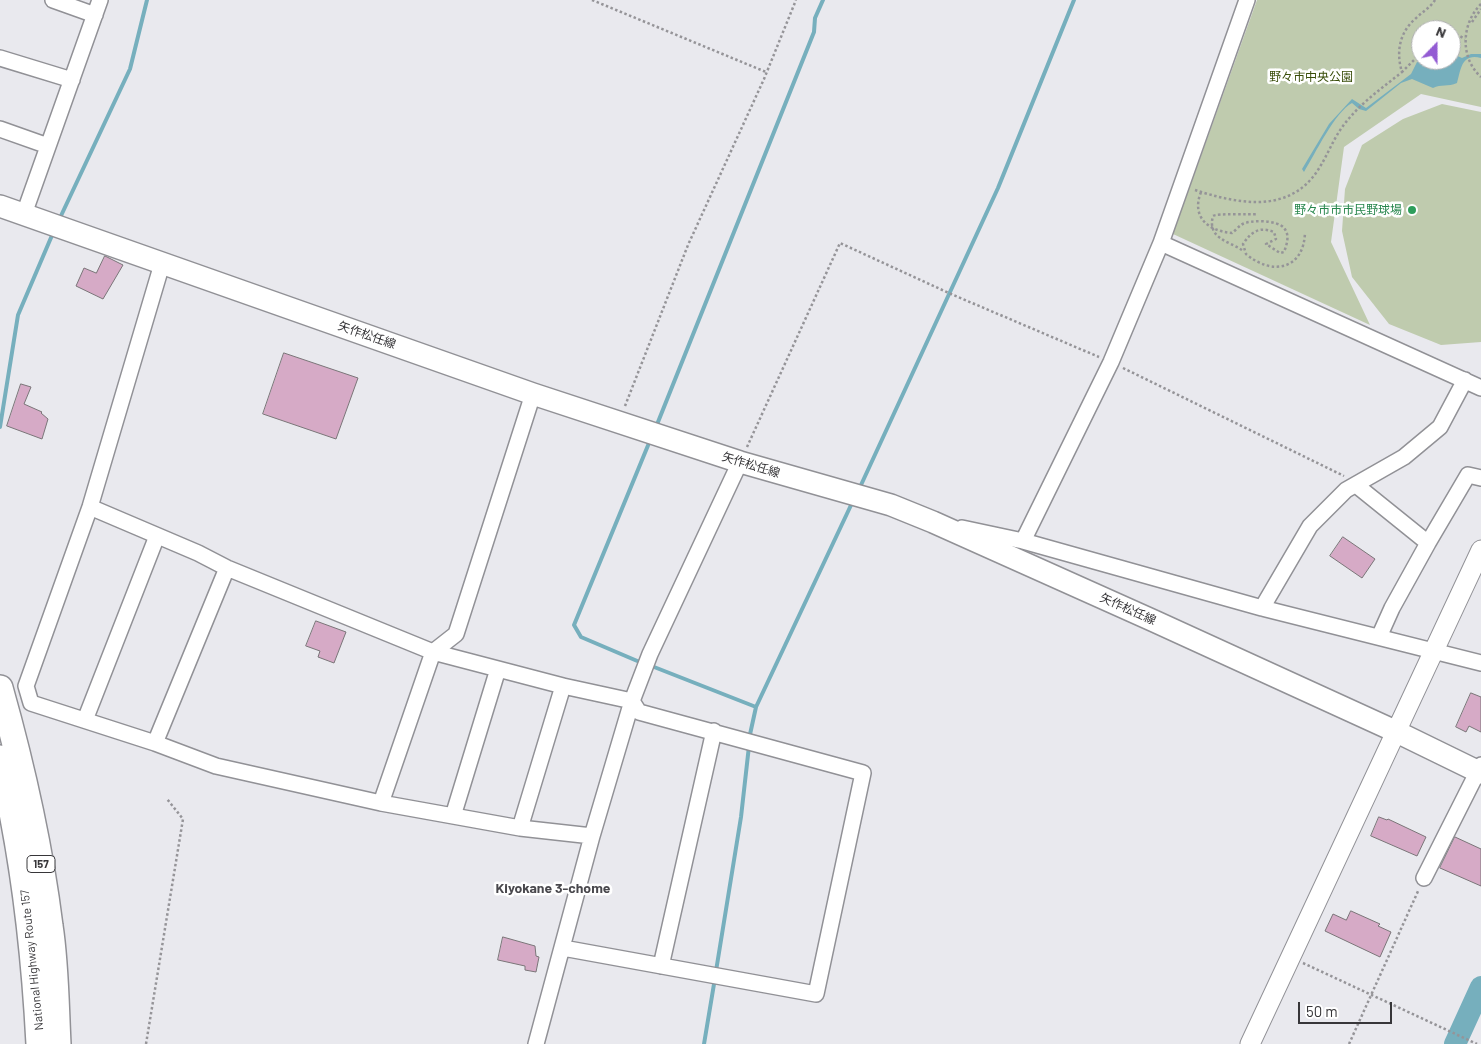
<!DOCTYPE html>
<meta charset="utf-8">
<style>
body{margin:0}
#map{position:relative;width:1481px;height:1044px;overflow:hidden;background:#e9e9ee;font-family:Barlow,sans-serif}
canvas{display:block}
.north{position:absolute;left:1411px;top:20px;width:50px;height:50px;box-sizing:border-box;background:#fff;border:1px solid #afafb0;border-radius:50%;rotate:22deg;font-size:14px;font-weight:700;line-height:20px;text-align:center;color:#373639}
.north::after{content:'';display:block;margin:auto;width:18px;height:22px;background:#935bd3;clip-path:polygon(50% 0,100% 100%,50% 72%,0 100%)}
.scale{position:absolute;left:1298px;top:1002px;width:94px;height:22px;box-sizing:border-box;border:2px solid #373639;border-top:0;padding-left:6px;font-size:15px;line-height:18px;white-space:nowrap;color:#373639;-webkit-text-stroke:4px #fff;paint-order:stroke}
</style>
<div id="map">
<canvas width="1481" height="1044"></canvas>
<div class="north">N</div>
<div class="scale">50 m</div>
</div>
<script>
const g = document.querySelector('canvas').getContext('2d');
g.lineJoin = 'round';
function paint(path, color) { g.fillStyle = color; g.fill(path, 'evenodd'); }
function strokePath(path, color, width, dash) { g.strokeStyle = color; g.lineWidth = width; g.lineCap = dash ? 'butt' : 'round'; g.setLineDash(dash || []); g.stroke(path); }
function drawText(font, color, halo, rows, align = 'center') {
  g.font = font + ' Barlow,"Noto Sans JP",sans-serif'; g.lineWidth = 5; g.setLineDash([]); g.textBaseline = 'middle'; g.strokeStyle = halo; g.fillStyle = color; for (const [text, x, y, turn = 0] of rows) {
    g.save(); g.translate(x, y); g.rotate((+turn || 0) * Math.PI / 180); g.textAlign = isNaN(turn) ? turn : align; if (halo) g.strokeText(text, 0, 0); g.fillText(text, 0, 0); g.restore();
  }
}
paint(new Path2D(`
 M1257 0H1481V107L1421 94 1344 147 1331 242 1370 325 1173 234ZM1421 30H1451V60H1421Z
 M1442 104 1481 112V342L1441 345 1389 324 1352 277 1342 231 1345 189 1362 145 1403 119Z`), '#bfcbae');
paint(new Path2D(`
 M1451 53 1462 58 1471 54H1481V58C1461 53 1461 70 1457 83 1448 87 1441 84 1433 88L1412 79 1401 83 1366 111 1359 109 1352 103C1335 112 1315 154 1304 172L1302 169 1329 124 1352 99 1366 108 1411 74 1417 62 1423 60H1451Z`), '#76afbd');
strokePath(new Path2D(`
 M59 220 130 69 147 0
 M0 427 18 315 53 233
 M656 427 814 32 815 18 823 0
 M861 485 998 188 1074 0
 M642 663 581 637 574 625 649 443
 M649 665 756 707
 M749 739 756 707 852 503
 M716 971 741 817 749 746
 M704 1044 715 978`), '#76afbd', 4);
strokePath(new Path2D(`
 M1455 1044 1481 987`), '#76afbd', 22);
const building = new Path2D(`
 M105 256 123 265 103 299 76 286 84 268 96 273Z
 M284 353 358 378 336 439 263 414Z
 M21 384 31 387 24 404 42 412 41 413 48 419 42 439 7 426Z
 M1343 537 1375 559 1362 578 1330 556Z
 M316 621 346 632 334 663 318 657 320 651 306 646Z
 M1471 693 1481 697V732L1469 726 1466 732 1456 727Z
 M1379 817 1387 820 1388 819 1426 837 1417 856 1371 836Z
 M1455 837 1481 849V886L1440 868Z
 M1351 911 1380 924 1378 926 1391 932 1380 957 1325 931 1333 914 1346 920Z
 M503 937 535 946 536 956 539 957 536 972 525 970V966L498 960Z`);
paint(building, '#d6aac6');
strokePath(building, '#7a7578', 1);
const minor = new Path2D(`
 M53 0 95 15
 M0 58 72 80
 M0 129 48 146
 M24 214 100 0
 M1161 243 1481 388
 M162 264 90 507 26 686 31 703 155 743 216 766 381 803
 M533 394 456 634 433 652 381 803 520 828 592 836
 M1356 485 1428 543 1468 475 1481 478
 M90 507 198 553 227 568 433 652 563 686
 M962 528 1023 541 1111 362 1161 243 1247 0
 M1023 541 1262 608 1481 663
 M1262 608 1310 526 1346 490 1404 457 1440 427 1465 380
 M1379 637 1392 608 1428 543
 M85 720 157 536
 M155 743 227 568
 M453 816 498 669
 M520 828 563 686 632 701 639 712 863 773 816 994 563 948
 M1424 878 1481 765
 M661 966 714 731
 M536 1044 592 836 632 701 650 654 740 462`);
const tertiary = new Path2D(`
 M1250 1044 1481 550`);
const secondary = new Path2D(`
 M0 206 533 394 740 462 891 505 933 522 1154 621 1397 732 1481 773`);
const trunk = new Path2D(`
 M0 688C22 766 40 846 50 926 56 965 56 1005 58 1044
 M0 758C23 852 34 948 39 1044`);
strokePath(minor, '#919196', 18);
strokePath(tertiary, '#919196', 21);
strokePath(secondary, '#919196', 24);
strokePath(trunk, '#919196', 28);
strokePath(new Path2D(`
 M592 0 766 72
 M1481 4C1461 24 1460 58 1481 77
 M1472 22 1481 9
 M1451 37 1458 35 1465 39
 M1421 53 1402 72C1396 53 1399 33 1415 19 1422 12 1430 8 1435 0
 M1195 190C1232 202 1282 214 1312 178 1325 163 1331 142 1343 126 1359 104 1381 89 1402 72
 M1201 192C1191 217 1208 231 1232 233 1235 231 1238 227 1241 225 1249 219 1278 220 1284 228 1290 235 1287 244 1284 252L1280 253 1266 244 1276 239 1274 232C1259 226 1251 232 1243 244L1246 254C1272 276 1304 270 1305 232
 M1242 250C1228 241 1207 238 1213 216 1217 213 1249 215 1258 214
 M1123 368 1344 476
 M625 406 688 245 764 79 796 0
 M747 447 840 243 951 294 1099 357
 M1303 963 1477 1044
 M146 1044 183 819 167 799
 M1349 1044 1419 889`), '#959498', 2.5, [2.5, 2.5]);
strokePath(minor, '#fff', 15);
strokePath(tertiary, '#fff', 19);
strokePath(secondary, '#fff', 21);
strokePath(trunk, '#fff', 25);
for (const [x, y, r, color] of [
 [1412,210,5,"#2e9e5b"]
]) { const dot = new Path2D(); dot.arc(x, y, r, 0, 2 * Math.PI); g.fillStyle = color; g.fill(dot); strokePath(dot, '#fff', 2); }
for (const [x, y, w] of [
 [41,864,28]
]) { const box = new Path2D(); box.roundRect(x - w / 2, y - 8.5, w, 17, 4); g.fillStyle = '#fff'; g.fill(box); strokePath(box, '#373639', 1); }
drawText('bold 11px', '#373639', null, [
 ["157",41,864]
]);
drawText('12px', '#394d09', '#fff', [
 ["野々市中央公園",1311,77]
]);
drawText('12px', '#27864d', '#fff', [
 ["野々市市市民野球場",1402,210]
], 'right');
drawText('12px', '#373639', '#fff', [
 ["矢作松任線",367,335,19],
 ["矢作松任線",751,465,17],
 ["矢作松任線",1128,609,24],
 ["National Highway Route 157",32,960,-96]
]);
drawText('bold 14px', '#49484d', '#fff', [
 ["Kiyokane 3-chome",553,888]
]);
</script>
